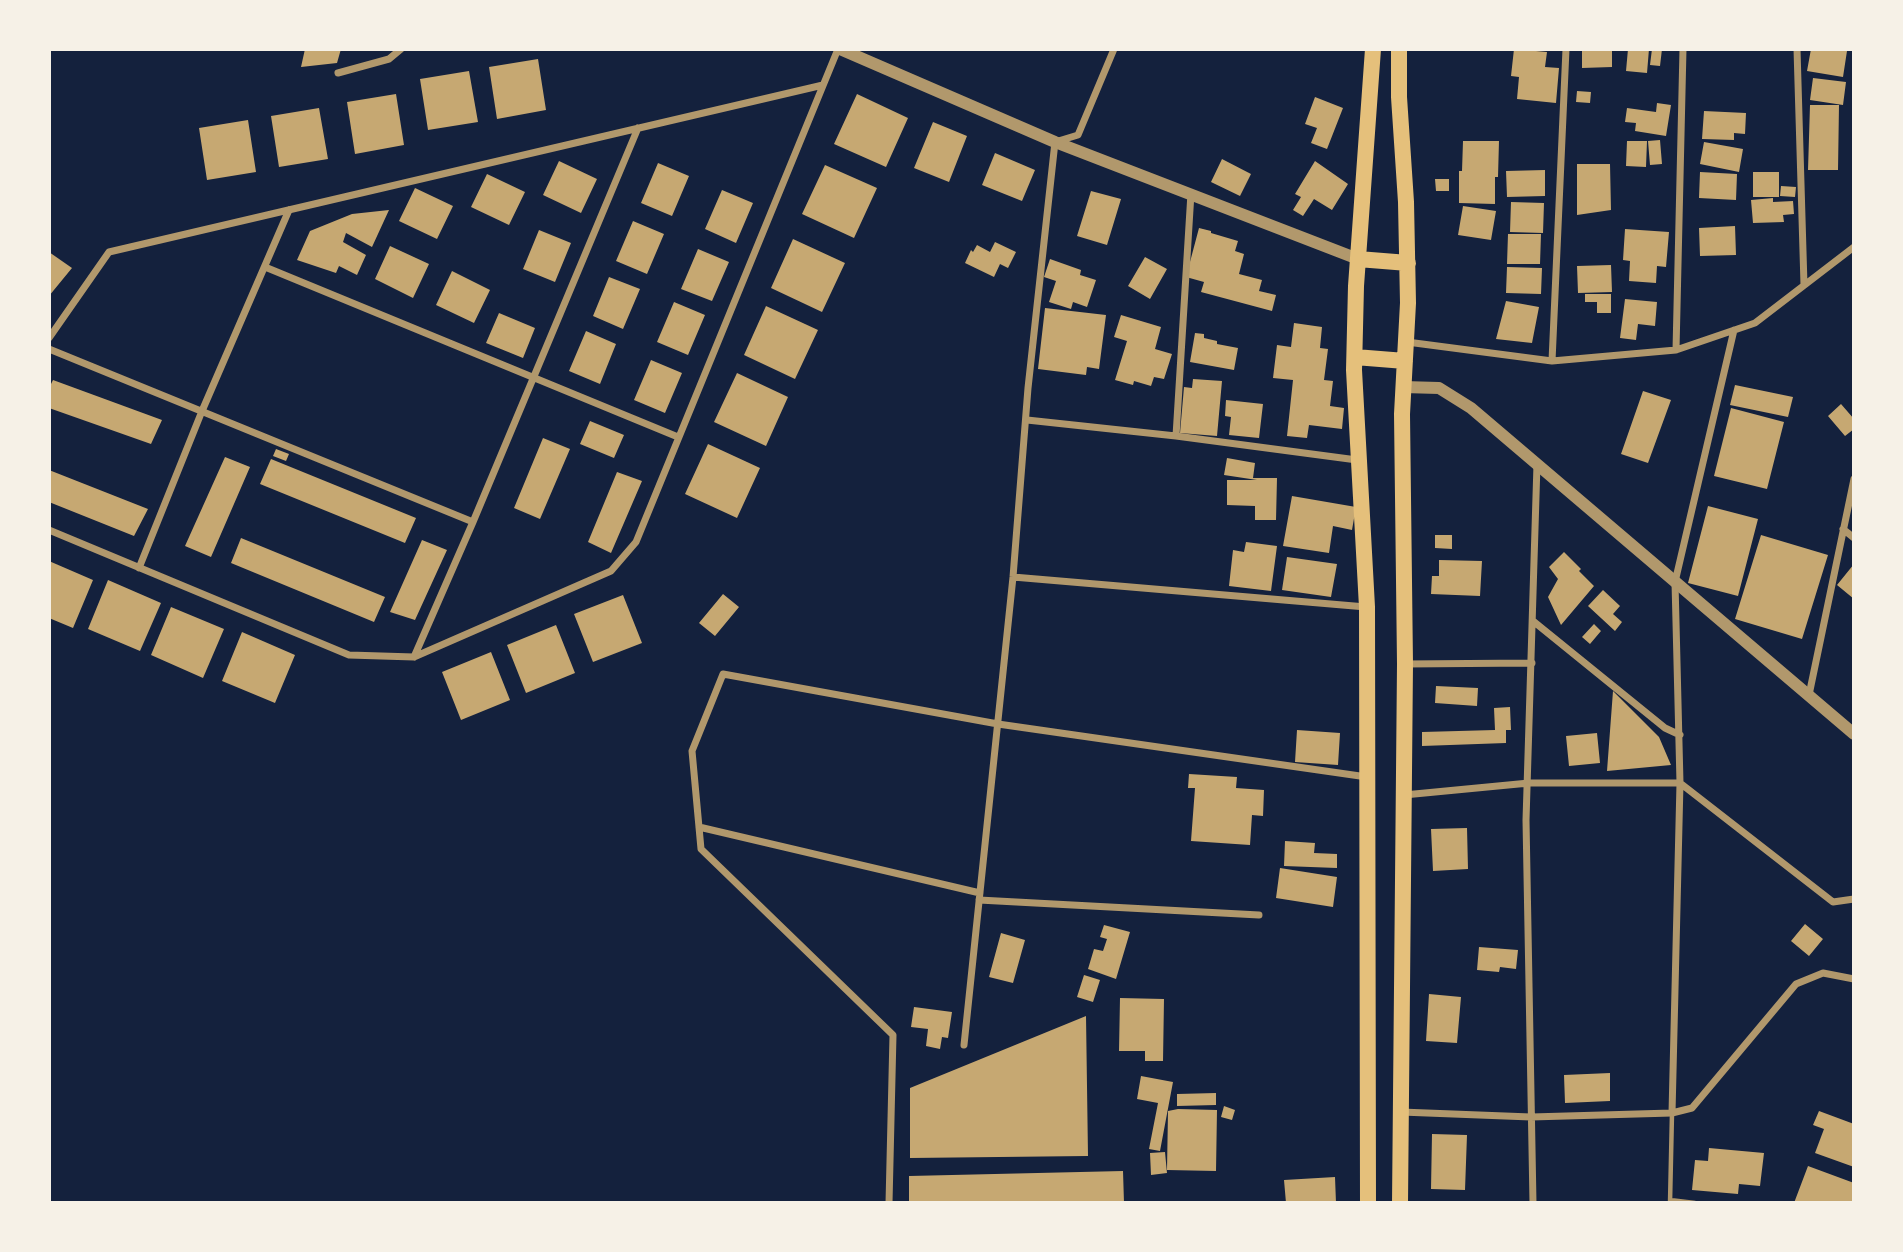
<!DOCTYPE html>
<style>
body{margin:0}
#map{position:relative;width:1903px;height:1252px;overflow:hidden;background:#14213d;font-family:"Nunito Sans",sans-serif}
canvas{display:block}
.frame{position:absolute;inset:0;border:51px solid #f6f1e7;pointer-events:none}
</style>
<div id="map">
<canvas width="1903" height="1252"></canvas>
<div class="frame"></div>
</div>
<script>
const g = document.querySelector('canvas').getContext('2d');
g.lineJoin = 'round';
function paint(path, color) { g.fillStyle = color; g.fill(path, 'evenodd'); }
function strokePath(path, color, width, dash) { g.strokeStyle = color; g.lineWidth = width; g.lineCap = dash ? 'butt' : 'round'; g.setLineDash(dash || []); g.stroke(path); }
paint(new Path2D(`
 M305 49H341L337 63 301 67Z
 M1514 49 1547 52 1545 67 1559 68 1556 103 1517 99 1519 77 1511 76Z
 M1582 49H1612V67L1582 68Z
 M1628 49H1649L1647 73 1626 71Z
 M1652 49H1662L1660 66 1650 65Z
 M1811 49 1847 51 1843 77 1807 71Z
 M538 59 546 110 497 119 489 67Z
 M469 71 478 122 428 130 420 79Z
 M1813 78 1846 82 1843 105 1810 100Z
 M1577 91 1591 92 1590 103 1576 102Z
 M396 94 404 145 355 154 347 102Z
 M857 94 908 118 886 167 834 144Z
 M1315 97 1343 108 1327 149 1311 143 1317 128 1305 124Z
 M1657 103 1671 105 1666 136 1635 131 1636 123 1625 122 1627 108 1656 112Z
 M1810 105H1839L1838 170H1808Z
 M319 108 328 159 279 167 271 116Z
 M1704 111 1746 113 1745 134 1734 133V140L1702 139Z
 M248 120 256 172 207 180 199 128Z
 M933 122 967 136 949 182 914 168Z
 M1660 140 1662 164 1650 165 1648 141Z
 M1463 141H1499L1498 177H1495V204L1459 203V171H1462Z
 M1627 141H1647L1646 167 1626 166Z
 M1704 142 1743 149 1739 172 1700 164Z
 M995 153 1035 170 1022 201 982 185Z
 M1222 159 1251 174 1240 196 1211 182Z
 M559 161 597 179 581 213 543 195Z
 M1315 161 1348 184 1332 210 1314 199 1303 216 1293 210 1301 197 1295 194Z
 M658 163 689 176 672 216 641 203Z
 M1577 164H1610L1611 210 1577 215Z
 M825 165 877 188 854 238 802 214Z
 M1545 170V196L1507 197 1506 171Z
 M1700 172 1737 174 1736 200 1699 198Z
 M1753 172H1779V197H1753Z
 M487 174 525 192 509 225 471 207Z
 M1435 179H1449V191H1436Z
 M1781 186 1796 187 1795 197 1780 196Z
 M415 188 453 206 437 239 399 221Z
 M722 190 753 203 736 243 705 229Z
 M1091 191 1121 199 1107 245 1077 236Z
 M1773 198V202L1793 201 1794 214 1783 215 1784 222 1753 223 1751 200Z
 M1511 202 1544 203 1543 233 1510 232Z
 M1463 206 1496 211 1491 240 1458 235Z
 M389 210 372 247 346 233 343 242 366 255 357 275 339 266 336 273 297 260 310 231 352 214Z
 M633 221 664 234 647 274 616 261Z
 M1735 226 1736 255 1700 256 1699 228Z
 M1199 228 1211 231V233L1238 241 1235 251 1244 254 1239 274 1262 280 1259 291 1276 295 1272 311 1201 292 1204 282 1186 277Z
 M1625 229 1669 232 1666 267 1657 266 1656 283 1629 281 1630 261 1623 260Z
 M539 230 571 243 555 282 523 269Z
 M1508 234H1541L1540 264H1507Z
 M793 239 845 263 822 312 771 288Z
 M995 242 1016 252 1008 268 1000 264 994 277 965 263 971 250 973 252 977 245 990 252Z
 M390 246 429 264 413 298 375 279Z
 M698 249 729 262 712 301 681 289Z
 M49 252 72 268 49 296Z
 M1145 257 1167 269 1150 299 1128 286Z
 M1050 259 1081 270 1080 275 1096 280 1087 307 1073 302 1071 309 1049 302 1056 281 1044 277Z
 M1611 265 1612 292 1578 293 1577 266Z
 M1507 267 1542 268 1541 294 1506 293Z
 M452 271 490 290 474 323 436 305Z
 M609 277 640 289 623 329 593 316Z
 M1585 294H1611V313H1597V302H1585Z
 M1625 299 1657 302 1655 326 1638 324 1636 340 1620 338Z
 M1506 301 1539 307 1532 343 1496 339Z
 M674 302 705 315 688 355 657 342Z
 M766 306 818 330 795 379 744 355Z
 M1045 308 1106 315 1099 369 1087 367 1086 375 1038 369Z
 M499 313 535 328 523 358 486 343Z
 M1121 315 1161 327 1155 349 1172 354 1164 379 1154 377 1151 386 1134 381 1133 385 1115 380 1127 341 1114 337Z
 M1294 323 1322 327 1320 348 1328 349 1324 380 1333 381 1330 406 1344 408 1342 429 1309 425 1307 438 1287 436 1293 380 1273 378 1277 345 1291 347Z
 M586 331 616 344 600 384 569 371Z
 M1195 333 1204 334V338L1217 341V344L1238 348 1234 370 1190 362Z
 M651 360 682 373 665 413 634 400Z
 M737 373 788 397 766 446 714 422Z
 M1193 379 1222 381 1217 436 1180 433 1184 387 1192 388Z
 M53 380 162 420 151 444 49 408V388Z
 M1735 385 1793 397 1788 417 1730 405Z
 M1643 391 1671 400 1648 463 1621 454Z
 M1226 400 1263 404 1259 438 1229 435 1231 417 1225 416Z
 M1841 404 1854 419V429L1845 436 1828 416Z
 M1731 408 1784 422 1767 489 1714 476Z
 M590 421 624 435 614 458 580 444Z
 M543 438 570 449 540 519 514 508Z
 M708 444 760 468 737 518 685 494Z
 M276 449 289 454 286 461 273 456Z
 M225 457 250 467 211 557 185 546Z
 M1227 458 1255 463 1253 478H1277L1276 520H1255V506L1227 505V480H1257L1224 475Z
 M271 459 416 518 405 543 260 484Z
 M49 470 148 509 134 536 49 502Z
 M617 472 642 481 611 553 588 542Z
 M1292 496 1356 507 1352 530 1333 526 1329 553 1283 546Z
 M1708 506 1758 519 1738 596 1688 583Z
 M1435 535H1452V549L1435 548Z
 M1761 535 1828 555 1802 639 1735 619Z
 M241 538 385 597 374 622 231 563Z
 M422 540 447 550 415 620 390 612Z
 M1246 542 1277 546 1271 591 1229 586 1233 550 1244 552Z
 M1564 552 1581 569 1579 571 1594 586 1561 625 1548 597 1558 579 1549 567Z
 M1287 557 1337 564 1331 597 1282 590Z
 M1439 560 1482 561 1480 596 1431 594 1432 576H1439Z
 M49 561 93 580 73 628 49 618Z
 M1854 564V599L1837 585Z
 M108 580 161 603 140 651 88 629Z
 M1603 590 1620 606 1613 614 1622 622 1615 631 1588 606Z
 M723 594 739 607 715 636 699 623Z
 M623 595 642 643 593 662 574 614Z
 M171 607 224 629 203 678 151 655Z
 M1594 624 1601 631 1590 644 1582 637Z
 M556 625 575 673 526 693 507 645Z
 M242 632 295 655 275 703 222 681Z
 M491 652 510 700 461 720 442 672Z
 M1436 686 1478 688 1477 706 1435 703Z
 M1613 691 1659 737 1671 765 1607 771Z
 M1510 707 1511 730H1506V743L1422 746V732L1495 730 1494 708Z
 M1297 730 1340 733 1338 765 1295 762Z
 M1597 733 1600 763 1569 766 1566 736Z
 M1189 774 1237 777 1236 788 1264 790 1263 816 1252 815 1250 845 1191 841 1195 788H1188Z
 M1467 828 1468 869 1433 871 1431 829Z
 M1285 841 1315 843 1314 853 1337 854V868L1284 866Z
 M1280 868 1337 877 1333 907 1276 898Z
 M1805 924 1823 939 1809 956 1791 941Z
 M1104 925 1130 932 1116 979 1088 969 1094 949 1103 951 1107 939 1100 937Z
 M1001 933 1025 940 1013 983 989 977Z
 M1479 947 1518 950 1516 969 1500 967 1499 972 1477 970Z
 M1084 975 1100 980 1093 1002 1077 997Z
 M1429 994 1461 997 1457 1043 1426 1041Z
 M1120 998 1164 999 1163 1061H1145V1051H1119Z
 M914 1007 952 1012 948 1038 942 1037 940 1049 926 1046 928 1029 911 1027Z
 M1086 1016 1088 1156 910 1158V1088Z
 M1610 1073V1101L1565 1103 1564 1075Z
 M1141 1076 1173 1082 1160 1151 1149 1149 1158 1103 1137 1099Z
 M1216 1093V1105L1177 1106V1094Z
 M1224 1106 1235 1110 1232 1120 1221 1117Z
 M1178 1109 1217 1110 1216 1171 1167 1170 1168 1111Z
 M1819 1111 1854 1124V1167L1815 1153 1824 1129 1813 1125Z
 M1432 1134 1467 1135 1465 1190 1431 1189Z
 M1709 1148 1764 1153 1760 1186 1739 1184 1738 1194 1692 1190 1695 1160 1708 1161Z
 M1165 1152 1167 1173 1151 1175 1150 1153Z
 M1808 1166 1854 1183V1203H1794Z
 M1123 1171 1124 1203H909V1176Z
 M1335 1177 1336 1203H1286L1284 1180Z`), '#c6a872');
strokePath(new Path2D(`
 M1670 1200 1695 1203
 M1670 1203 1672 1113`), '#b1986c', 4.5);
strokePath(new Path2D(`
 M1797 49 1804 285
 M338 73 389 59 401 49
 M265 267 678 437
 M1734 330 1675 582 1680 783 1833 902 1854 899
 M49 338 109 252 823 85
 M1407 342 1552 361 1676 350 1755 323 1854 247
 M49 349 473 522
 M1676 350 1683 49
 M1552 361 1566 49
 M1027 420 1176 436 1357 460
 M1176 436 1191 193
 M1843 529 1854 538
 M49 530 349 655 414 657 611 571 636 542 838 49
 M139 568 202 411 289 210
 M1013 577 1366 607
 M1533 621 1665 728 1680 735
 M414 657 473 522 638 128
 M1405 664 1532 663
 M1809 695 1854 479
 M1404 795 1529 783H1680L1672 1113
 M699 827 980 893
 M979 900 1259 915
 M964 1045 1013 577 1028 388 1055 142 1078 135 1114 49
 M1401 1112 1531 1117 1672 1113 1692 1108 1796 984 1823 973 1854 979
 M889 1203 893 1035 701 849 692 751 723 674 998 724 1367 777
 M1533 1203 1526 820 1537 464`), '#b1986c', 7);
strokePath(new Path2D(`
 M840 49 1055 142 1358 259
 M1403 387 1439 388 1471 408 1854 734`), '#b1986c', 12);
strokePath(new Path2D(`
 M1399 49V97L1406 202 1408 303 1402 414 1405 664 1400 1203
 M1358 259 1408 263
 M1355 357 1405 361
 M1368 1203 1367 607 1354 370 1356 286 1373 49`), '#e5c07b', 16);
</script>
